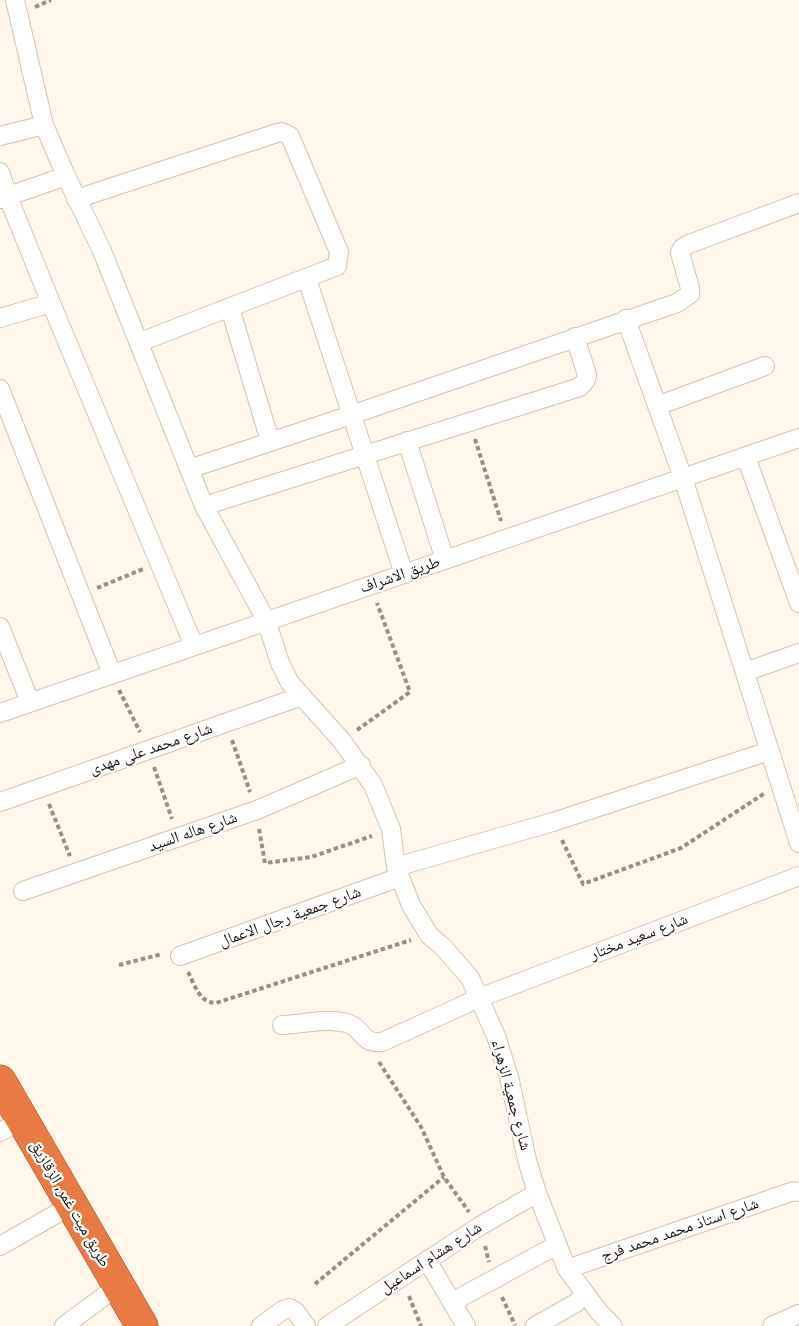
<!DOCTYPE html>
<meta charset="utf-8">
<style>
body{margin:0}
canvas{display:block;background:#fff6ec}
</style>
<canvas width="799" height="1326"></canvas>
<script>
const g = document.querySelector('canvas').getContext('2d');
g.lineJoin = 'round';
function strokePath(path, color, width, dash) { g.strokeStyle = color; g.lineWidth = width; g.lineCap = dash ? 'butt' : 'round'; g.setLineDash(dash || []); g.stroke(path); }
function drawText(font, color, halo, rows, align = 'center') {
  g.font = font + ' "Open Sans","Noto Naskh Arabic",sans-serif'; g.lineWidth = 4.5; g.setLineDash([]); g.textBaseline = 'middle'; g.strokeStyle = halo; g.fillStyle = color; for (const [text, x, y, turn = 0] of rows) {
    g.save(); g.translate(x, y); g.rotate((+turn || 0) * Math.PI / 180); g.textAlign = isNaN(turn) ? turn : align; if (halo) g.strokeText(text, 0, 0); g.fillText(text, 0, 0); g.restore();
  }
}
const street = new Path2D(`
 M15 0 44 125 66 176 102 251 204 506 266 620 280 663 290 683 342 741 373 785 391 829 396 867 411 905 429 935 443 947 470 978 496 1036 509 1077 527 1160 537 1193 567 1269 599 1312 613 1326
 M0 136 44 125
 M0 172 8 197 51 303 194 646
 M0 199 66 176
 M76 199 277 133 282 132 290 136 339 252 337 266 140 342
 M307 279 404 574
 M230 308 270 441
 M0 318 51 303
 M626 319 683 478 799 843
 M0 389 112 674
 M657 406 765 366
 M407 441 445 560
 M746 457 799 603
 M189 469 351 415 677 303 690 294V288L680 253 682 248 689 244 799 203
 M204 506 580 387 586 380 587 375 575 337
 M0 627 30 702
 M745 672 799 653
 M0 713 799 438
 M0 802 302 696
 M396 867 553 822 769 751
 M23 891 257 810 361 765
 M180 956 400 877
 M282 1025C303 1024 327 1018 347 1023 364 1028 360 1044 382 1042L479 998 799 876
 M0 1132 22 1120
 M0 1246 72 1205
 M427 1260 466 1326
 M567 1269 794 1191 799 1192
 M452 1302 557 1245
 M64 1326 118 1286
 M261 1326 283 1310 289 1308 295 1311 306 1326
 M327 1326 480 1226 537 1193
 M535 1326 576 1303 585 1294
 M772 1326 799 1314`);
const highway = new Path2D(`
 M0 1081 142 1326`);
strokePath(street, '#d8c2a9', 20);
strokePath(highway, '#a1562f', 33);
strokePath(new Path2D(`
 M35 7 51 0
 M475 439 501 521
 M97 588 143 569
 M119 690 140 732
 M357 730 410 692 377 603
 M232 740 250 792
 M154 767 172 819
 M49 804 70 856
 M259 829 265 863 311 857 372 836
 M562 840 583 884 681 848 765 793
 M119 965 162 954
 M188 972C195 985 199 1003 216 1003L411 940
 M379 1062 421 1127 444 1177 469 1212
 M485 1246 489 1262
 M315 1284 444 1177
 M409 1296 421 1326
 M502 1297 515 1325`), '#978f85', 4, [4.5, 3]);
strokePath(street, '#fff', 18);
strokePath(highway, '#e97a43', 32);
drawText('16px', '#1c140b', '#fff', [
 ["طريق الاشراف",400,575,-19],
 ["شارع محمد على مهدى",151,749,-19],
 ["شارع هاله السيد",193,832,-19],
 ["شارع جمعية رجال الاعمال",290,917,-20],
 ["شارع سعيد مختار",639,937,-21],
 ["شارع جمعية الزهراء",511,1095,75],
 ["طريق ميت غمر, الزقازيق",70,1204,60],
 ["شارع استاذ محمد محمد فرج",680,1230,-19],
 ["شارع هشام اسماعيل",431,1258,-33]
]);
</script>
